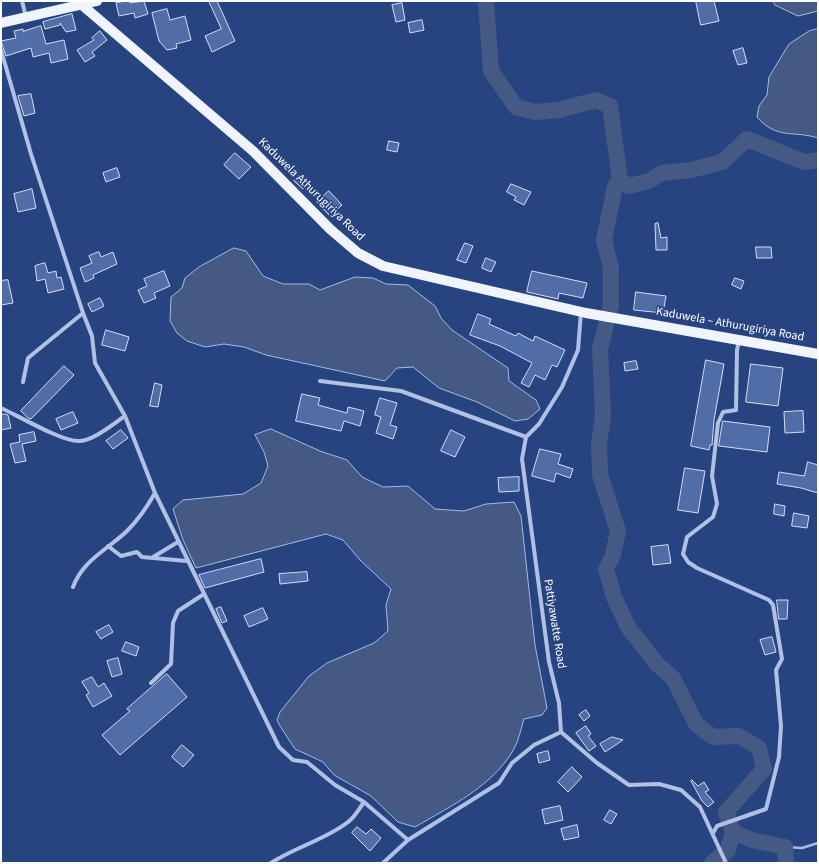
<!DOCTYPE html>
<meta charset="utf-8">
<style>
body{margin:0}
#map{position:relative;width:819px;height:864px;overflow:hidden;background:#284480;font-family:"Source Sans 3",sans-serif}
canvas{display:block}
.frame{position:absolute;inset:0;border:2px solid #fff;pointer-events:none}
</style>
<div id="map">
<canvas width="819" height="864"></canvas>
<div class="frame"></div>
</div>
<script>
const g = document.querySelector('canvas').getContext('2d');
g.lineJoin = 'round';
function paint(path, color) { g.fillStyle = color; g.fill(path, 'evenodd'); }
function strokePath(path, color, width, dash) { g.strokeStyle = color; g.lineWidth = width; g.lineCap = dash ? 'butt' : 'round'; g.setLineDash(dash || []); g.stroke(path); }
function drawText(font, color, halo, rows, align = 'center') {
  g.font = font + ' "Source Sans 3",sans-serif'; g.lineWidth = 3; g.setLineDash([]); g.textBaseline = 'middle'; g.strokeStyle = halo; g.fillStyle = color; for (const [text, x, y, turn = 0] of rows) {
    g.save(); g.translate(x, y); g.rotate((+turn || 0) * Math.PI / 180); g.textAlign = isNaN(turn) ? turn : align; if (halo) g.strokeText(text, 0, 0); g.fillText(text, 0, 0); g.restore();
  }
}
const water = new Path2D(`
 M774 1H818V11L798 16 775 5Z
 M818 29V138C793 130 777 140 757 117L759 106 767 95 769 77 789 44 809 31Z
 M234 248 246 251 263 276 283 284H309L320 290 355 277 373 278 386 284 408 285 435 306 441 318 452 330 508 368 509 381 536 400 540 409 528 419 515 421 477 402 439 388 413 367 397 368 385 381 266 355 244 347 224 344 205 347 187 341 177 333 170 321 171 297 182 288 185 278 199 267Z
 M271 429 320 451 347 460 362 477 383 487 408 486 435 509 464 511 486 504 514 502 521 516 535 645 547 708 542 715 524 719C521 728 519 740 514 749 493 786 451 806 415 827L398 822 371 796 334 775 323 762 295 749 280 726 277 720 280 712 309 676 327 663 374 643 388 631 386 605 391 589 360 560 343 540 326 534 196 568 183 540 173 509 183 500 243 494 261 483 268 466 264 452 255 435Z`);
paint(water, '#455985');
strokePath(water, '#a4bbe6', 1);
strokePath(new Path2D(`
 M785 847 802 848 818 843`), '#a4bbe6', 2.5);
strokePath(new Path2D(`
 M486 1 491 71 516 107 535 112 559 110 596 100 610 106 620 180 629 186 649 181 662 173 691 170 722 162 747 139 804 162 818 160
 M620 180 615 186 604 240 611 268V305L600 349 603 416 599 444 600 475 618 531 613 555 606 569 614 597 628 627 657 664 673 678 696 724 713 737 739 736 759 748 764 769 726 812 733 832 752 840 785 847 786 863
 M712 863 728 850 733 832`), '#455985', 16);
const building = new Path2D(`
 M130 1V3L144 1 148 14 135 18 134 13 119 16 116 3Z
 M209 1H217L235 41 212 52 205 36 221 29Z
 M696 1H714L719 21 701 25Z
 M402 3 405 20 396 22 392 5Z
 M167 9 170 20 185 16 191 40 176 44 177 48 167 50 159 41 152 13Z
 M72 14 76 30 66 32 60 23V25L45 29 43 22Z
 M422 20 424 30 410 33 408 23Z
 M41 26 46 44 64 40 68 59 51 63 49 53 33 57 31 48 6 56 1 41 16 38 14 31 23 29V31Z
 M100 31 107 40 92 52 95 56 85 62 77 50 94 40 92 38Z
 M743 48 747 63 738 65 733 51Z
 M31 94 35 113 24 116 18 96Z
 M389 141 399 143 397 152 387 150Z
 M235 153 251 167 239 179 224 165Z
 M117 168 120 177 106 182 103 173Z
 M299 176 307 184 303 189 294 181Z
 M511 184 531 192 524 205 514 200 516 197 507 192Z
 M32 189 36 208 18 212 14 194Z
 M329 191 342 205 330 216 317 202Z
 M658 223 661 238 667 237V250H656L655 224Z
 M465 243 473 246 466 263 457 260Z
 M756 247H771L772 258H757Z
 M99 252 101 257 113 252 117 264 93 275 94 278 85 282 80 268 92 263 89 256Z
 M486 258 496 262 491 272 482 268Z
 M45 263 48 273 56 271 57 278 61 277 64 289 48 293 45 279 37 281 35 266Z
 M164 271 170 286 154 293 156 298 144 303 138 290 147 286 144 279Z
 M532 271 587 283 583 298 559 293 558 299 527 292Z
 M735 278 744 281 741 289 732 285Z
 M8 280 13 303 1 305V281Z
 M636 292 666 296 663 313 634 310Z
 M100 298 104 306 92 312 88 304Z
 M478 314 491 319 489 324 516 336 518 333 533 341 535 336 565 350 557 367 552 365 545 380 535 375 529 387 521 383 532 363 500 346 470 335Z
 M106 330 129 337 125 351 102 345Z
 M706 360 724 364 714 420 712 445H710L709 450 691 446Z
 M636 361 638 369 625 371 624 363Z
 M751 364 783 368 778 406 746 402Z
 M64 366 74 375 31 419 28 418 21 411Z
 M155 383 162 385 158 407 150 406Z
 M302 394 320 398 318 405 347 413 348 407 364 411 360 426 344 421 341 431 296 421Z
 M380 398 397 403 390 425 397 427 393 439 376 433 381 417 375 415Z
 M803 411 804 432 785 433 784 412Z
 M73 412 78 423 61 430 56 419Z
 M5 414 8 415 11 428 1 430V415Z
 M723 421 770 427 767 452 719 446Z
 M121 430 128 438 113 449 106 441Z
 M451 430 465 437 455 457 441 451Z
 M34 432 36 441 22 444 26 461 15 463 10 444 20 442 19 435Z
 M540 449 561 454 558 464 573 469 570 478 556 473 554 482 532 476Z
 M808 462 818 465V493L801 488 777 484 779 472 804 476Z
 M685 468 705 471 698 513 678 510Z
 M519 477V491L499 492 498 478Z
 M775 504 785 506 784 516 774 514Z
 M794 513 809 516 807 528 792 526Z
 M668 545 671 563 653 565 651 547Z
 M261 559 264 572 205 588 199 575Z
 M307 572 308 581 280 584 279 574Z
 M777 600H788L787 619H779Z
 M221 607 227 621 222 623 216 609Z
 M263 608 268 619 249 627 244 616Z
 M109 625 113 632 101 639 96 632Z
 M772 637 776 652 765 655 760 640Z
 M126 642 139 647 136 656 122 651Z
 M118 658 122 674 112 677 107 661Z
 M167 674 187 697 120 755 102 735 130 711 127 709Z
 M92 677 98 687 104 683 112 696 93 707 86 695 89 693 82 682Z
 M586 710 590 716 584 721 579 715Z
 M586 726 591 734 588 736 596 746 589 751 576 733Z
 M612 737 623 740 605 752 600 744Z
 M182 745 194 755 183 767 172 757Z
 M548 751 550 760 539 763 537 754Z
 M572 767 582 777 568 792 558 782Z
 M692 780 698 786 704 782 709 790 705 792 714 802 708 807 702 801 691 781Z
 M560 806 563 820 545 824 542 810Z
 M610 810 617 814 611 824 604 820Z
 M577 825 579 837 564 840 561 829Z
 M357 827 366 834 371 829 381 838 370 851 352 833Z`);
paint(building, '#516da8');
strokePath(building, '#d3def5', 1);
strokePath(new Path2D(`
 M22 1 26 17
 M1 50 31 154 83 313 92 336 95 363 125 416 155 493 279 747 293 760 307 762 335 785 364 802 408 840
 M320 381 401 391 526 437
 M23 382 28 358 83 313
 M1 408C17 415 64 443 80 441 94 440 113 424 125 416
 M108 546 121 556 137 552 142 557 187 561
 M153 557 178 542
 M73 587C83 560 107 550 127 531 138 520 147 507 155 493
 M151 683 171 664 173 623 178 611 204 594
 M561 732 597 763 629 785 659 784 681 790 700 807 726 863
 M713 833 717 826 766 809 779 757 781 726 776 670 782 659 773 605 769 600 697 568 688 562 683 554 687 537 713 517 717 504 712 476 718 423 723 412 736 410 737 350 739 341
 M271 863C295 847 325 840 348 822 355 817 359 809 364 802
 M383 863 408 840 499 783 512 763 534 745 561 732 559 703 549 662 522 459 526 437 539 424 562 387 578 350 581 312`), '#b0c1e5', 4);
strokePath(new Path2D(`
 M82 5 253 151 330 229 358 253 383 266 586 313 818 354
 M1 23 97 1`), '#f0f4fd', 10);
drawText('12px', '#fff', '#284480', [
 ["Kaduwela Athurugiriya Road",311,190,44],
 ["Kaduwela – Athurugiriya Road",730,325,10],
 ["Pattiyawatte Road",554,624,81]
]);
</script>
